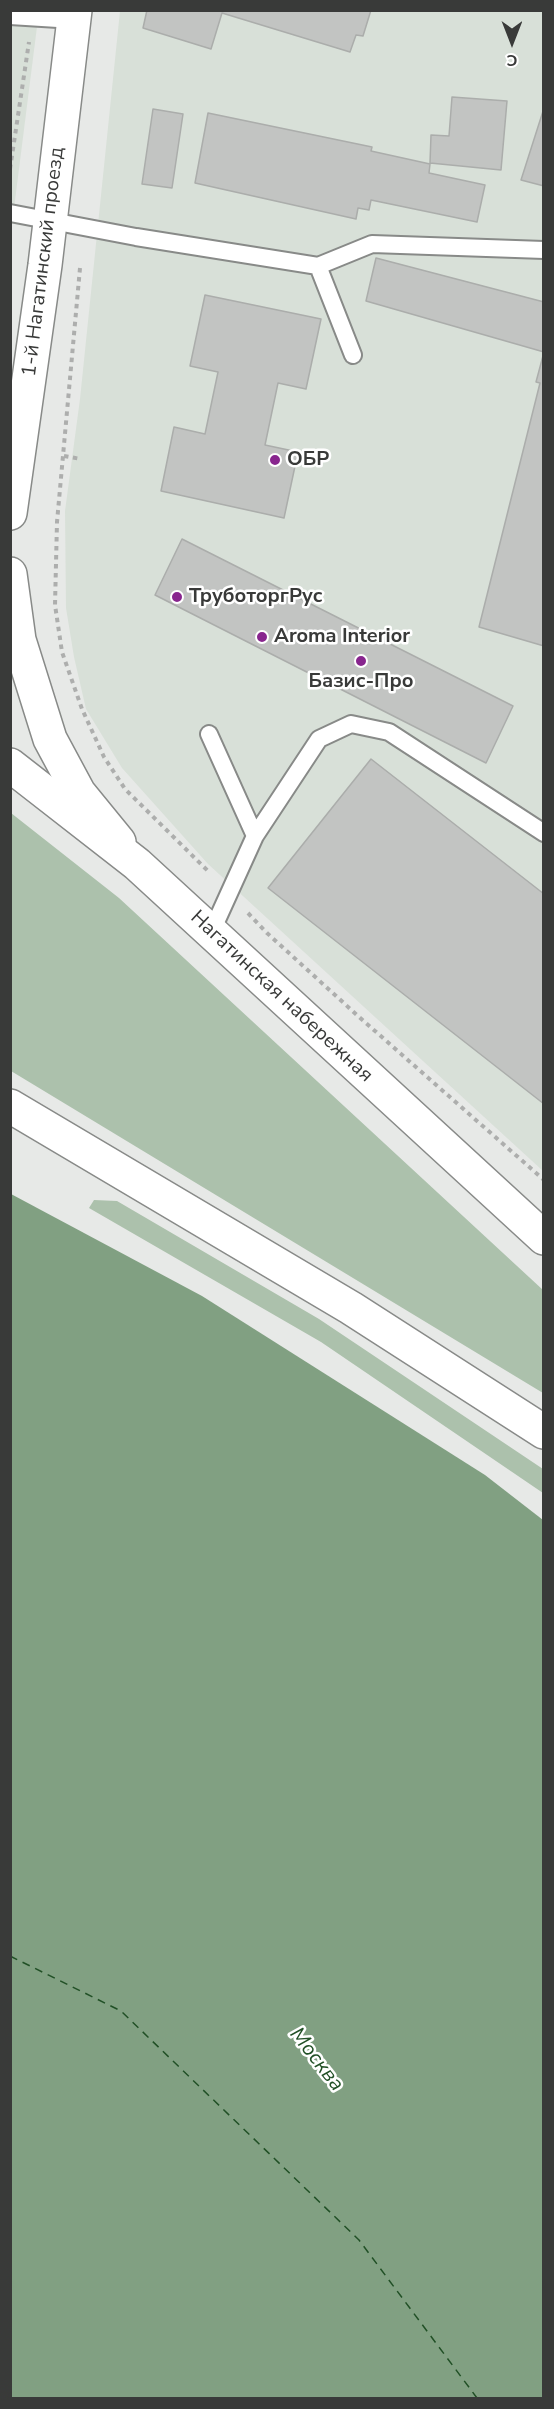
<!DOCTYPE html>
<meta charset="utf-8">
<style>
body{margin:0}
#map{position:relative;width:554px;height:2409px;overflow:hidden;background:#e7e9e7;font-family:"Nunito Sans",sans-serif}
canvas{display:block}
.frame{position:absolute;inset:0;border:12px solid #393a39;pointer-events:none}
.north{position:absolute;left:482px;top:12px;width:60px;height:60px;-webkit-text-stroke:4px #fff;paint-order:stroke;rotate:180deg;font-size:16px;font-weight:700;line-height:24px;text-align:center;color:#393a39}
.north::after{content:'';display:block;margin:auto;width:21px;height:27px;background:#393a39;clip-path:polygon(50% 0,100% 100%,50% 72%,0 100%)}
</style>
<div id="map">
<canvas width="554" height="2409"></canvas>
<div class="frame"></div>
<div class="north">С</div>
</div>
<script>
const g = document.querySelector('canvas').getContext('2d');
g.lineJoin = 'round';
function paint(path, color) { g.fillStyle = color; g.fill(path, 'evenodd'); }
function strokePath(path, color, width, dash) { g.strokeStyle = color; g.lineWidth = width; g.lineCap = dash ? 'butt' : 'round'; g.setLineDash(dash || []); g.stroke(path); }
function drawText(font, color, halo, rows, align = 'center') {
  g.font = font + ' "Nunito Sans",sans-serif'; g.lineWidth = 5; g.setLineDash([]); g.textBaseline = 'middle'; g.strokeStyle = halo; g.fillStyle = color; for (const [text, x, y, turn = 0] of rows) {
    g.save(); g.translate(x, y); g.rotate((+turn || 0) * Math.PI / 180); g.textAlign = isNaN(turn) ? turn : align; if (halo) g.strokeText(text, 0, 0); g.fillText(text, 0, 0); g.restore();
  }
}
paint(new Path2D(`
 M11 11H39L11 232Z
 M120 11H543V1171L208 864 122 768 86 709 74 657 66 608 65 511 80 399Z`), '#d8e0d8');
paint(new Path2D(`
 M11 813 119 898 543 1290V1393L11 1071Z
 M94 1200 117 1201 319 1319 543 1469V1493L321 1342 89 1208Z`), '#acc1ac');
paint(new Path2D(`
 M11 1194 202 1296 485 1475 543 1520V2398H11Z`), '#81a082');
strokePath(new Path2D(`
 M10 1956 121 2011 359 2240 477 2398`), '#215026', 1.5, [8, 6]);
const building = new Path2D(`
 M147 10H371L363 36 356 35 350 52 222 13 211 49 143 28Z
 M452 97 507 101 501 170 430 163 431 135 449 136Z
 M544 108V186L521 180Z
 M153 109 183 114 172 188 142 184Z
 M208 113 372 147 371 151 430 164 429 173 485 185 477 222 371 200 369 210 358 208 356 219 195 183Z
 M376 258 544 302V352L366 301Z
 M205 295 321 319 306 389 278 383 265 445 298 452 284 518 161 491 174 427 205 434 218 372 190 366Z
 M544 352V646L479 627 540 383 536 382Z
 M182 539 513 706 486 763 155 595Z
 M371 759 544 894V1104L268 888Z`);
paint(building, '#c2c4c2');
strokePath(building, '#abadab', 1.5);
const service = new Path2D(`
 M10 16 74 20
 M10 213 136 237 318 266 372 244 544 250
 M318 266 353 355
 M209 734 255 836 211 933
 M255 836 319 739 351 724 389 732 544 833`);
const tertiary = new Path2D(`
 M10 513 45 265 75 10
 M10 574 19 640 50 739 79 793 119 842`);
const secondary = new Path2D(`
 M10 765 137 864 544 1238
 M10 1106 351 1308 544 1432`);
strokePath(service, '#888a88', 20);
strokePath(tertiary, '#888a88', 36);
strokePath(secondary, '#888a88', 36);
strokePath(new Path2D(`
 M10 169 29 42
 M80 268 57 522 55 605 62 652 82 709 104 757 125 789 210 873
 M64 456 81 459
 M248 913 267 933 358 1016 544 1180`), '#adaead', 4, [4.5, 4.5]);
strokePath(service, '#fff', 16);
strokePath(tertiary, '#fff', 33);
strokePath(secondary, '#fff', 33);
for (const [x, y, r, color] of [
 [275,460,6,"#88258e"],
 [177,597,6,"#88258e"],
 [262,637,6,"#88258e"],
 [361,661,6,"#88258e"]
]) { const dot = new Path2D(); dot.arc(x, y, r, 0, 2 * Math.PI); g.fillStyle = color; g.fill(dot); strokePath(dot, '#fff', 2); }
drawText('20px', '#393a39', '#fff', [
 ["1-й Нагатинский проезд",44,262,-83],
 ["Нагатинская набережная",281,997,43]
]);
drawText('bold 20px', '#393a39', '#fff', [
 ["ОБР",287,460],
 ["ТруботоргРус",189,597],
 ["Aroma Interior",274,637],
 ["Базис-Про",361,682,"center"]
], 'left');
drawText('italic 21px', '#215026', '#fff', [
 ["Москва",316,2060,52]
]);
</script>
